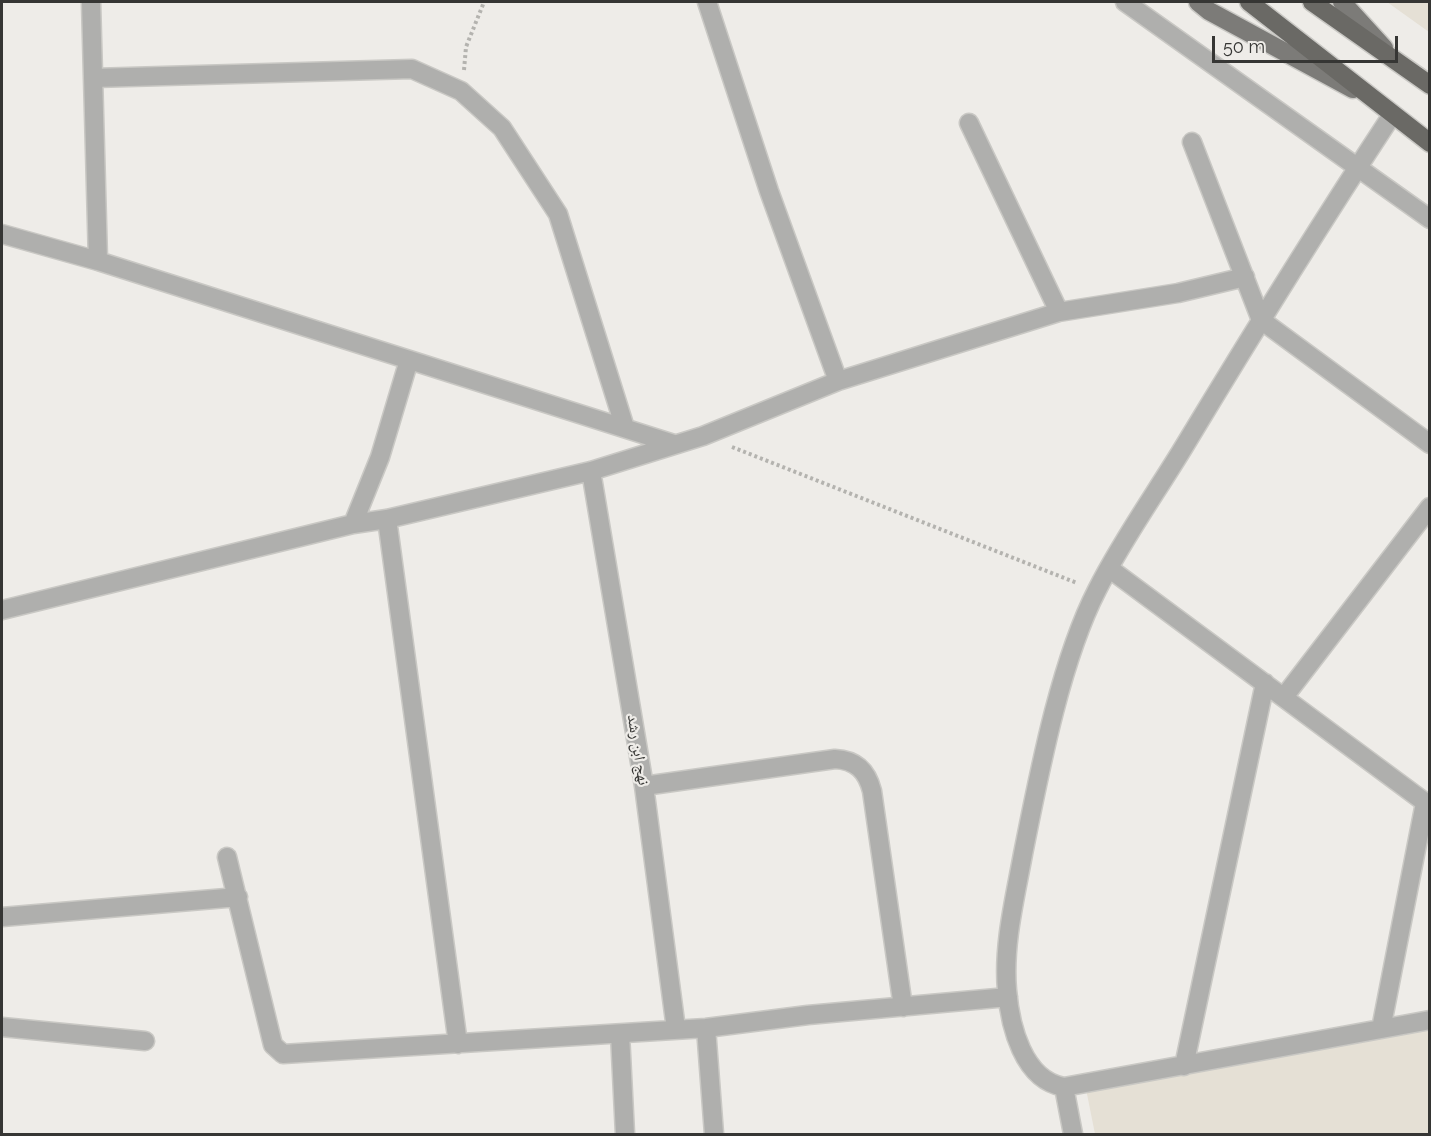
<!DOCTYPE html>
<meta charset="utf-8">
<style>
body{margin:0}
#map{position:relative;width:1431px;height:1136px;overflow:hidden;background:#eeece8;font-family:Raleway,sans-serif}
canvas{display:block}
.frame{position:absolute;inset:0;border:3px solid #363634;pointer-events:none}
.scale{position:absolute;left:1212px;top:36px;width:186px;height:27px;box-sizing:border-box;border:3px solid #363634;border-top:0;padding-left:8px;font-size:18px;line-height:21px;white-space:nowrap;color:#363634;-webkit-text-stroke:4px #eeece8;paint-order:stroke}
</style>
<div id="map">
<canvas width="1431" height="1136"></canvas>
<div class="frame"></div>
<div class="scale">50 m</div>
</div>
<script>
const g = document.querySelector('canvas').getContext('2d');
g.lineJoin = 'round';
function paint(path, color) { g.fillStyle = color; g.fill(path, 'evenodd'); }
function strokePath(path, color, width, dash) { g.strokeStyle = color; g.lineWidth = width; g.lineCap = dash ? 'butt' : 'round'; g.setLineDash(dash || []); g.stroke(path); }
function drawText(font, color, halo, rows, align = 'center') {
  g.font = font + ' Raleway,"Noto Naskh Arabic",sans-serif'; g.lineWidth = 4.5; g.setLineDash([]); g.textBaseline = 'middle'; g.strokeStyle = halo; g.fillStyle = color; for (const [text, x, y, turn = 0] of rows) {
    g.save(); g.translate(x, y); g.rotate((+turn || 0) * Math.PI / 180); g.textAlign = isNaN(turn) ? turn : align; if (halo) g.strokeText(text, 0, 0); g.fillText(text, 0, 0); g.restore();
  }
}
paint(new Path2D(`
 M1387 2H1429V32Z
 M1429 1024V1134H1095L1086 1089Z`), '#e5e0d5');
const minor = new Path2D(`
 M91 2 98 261
 M707 2 769 191 838 381
 M1125 2 1430 219
 M93 78 412 69 461 91 502 128 558 214 625 428
 M969 123 1059 312
 M1192 142 1261 320 1430 444
 M2 234 98 261 674 444
 M591 471 644 786 676 1029
 M387 519 458 1044
 M353 524 380 457 409 360
 M1110 569 1430 806
 M2 610 353 524 387 519 591 471 703 436 838 381 1059 312 1178 293 1245 277
 M1284 697 1430 507
 M644 786 835 759C856 760 867 771 872 791L903 1007
 M227 857 273 1045 283 1054 706 1028 808 1015 1008 997
 M2 917 238 897
 M2 1027 145 1041
 M706 1028 714 1134
 M1381 1029 1425 803
 M620 1034 625 1134
 M1184 1066 1265 683
 M1064 1087 1430 1020
 M1073 1134 1064 1087C1023 1080 1010 1026 1007 990 1003 945 1015 898 1023 854 1039 774 1060 662 1097 590 1122 540 1156 493 1185 445 1252 334 1321 223 1392 115`);
const major = new Path2D(`
 M1198 2 1209 11 1353 89
 M1342 2 1384 48`);
const highway = new Path2D(`
 M1249 2 1430 143
 M1312 2 1430 85`);
strokePath(minor, '#c9c8c4', 21);
strokePath(major, '#c9c8c4', 21);
strokePath(highway, '#c9c8c4', 21);
strokePath(new Path2D(`
 M464 70 466 47 484 2
 M732 447 1077 583`), '#b4b3af', 4, [3, 3]);
strokePath(minor, '#afafad', 18);
strokePath(major, '#7c7b78', 18);
strokePath(highway, '#6a6965', 18);
drawText('16px', '#363634', '#eeece8', [
 ["نهج ابن رشد",638,750,81]
]);
</script>
